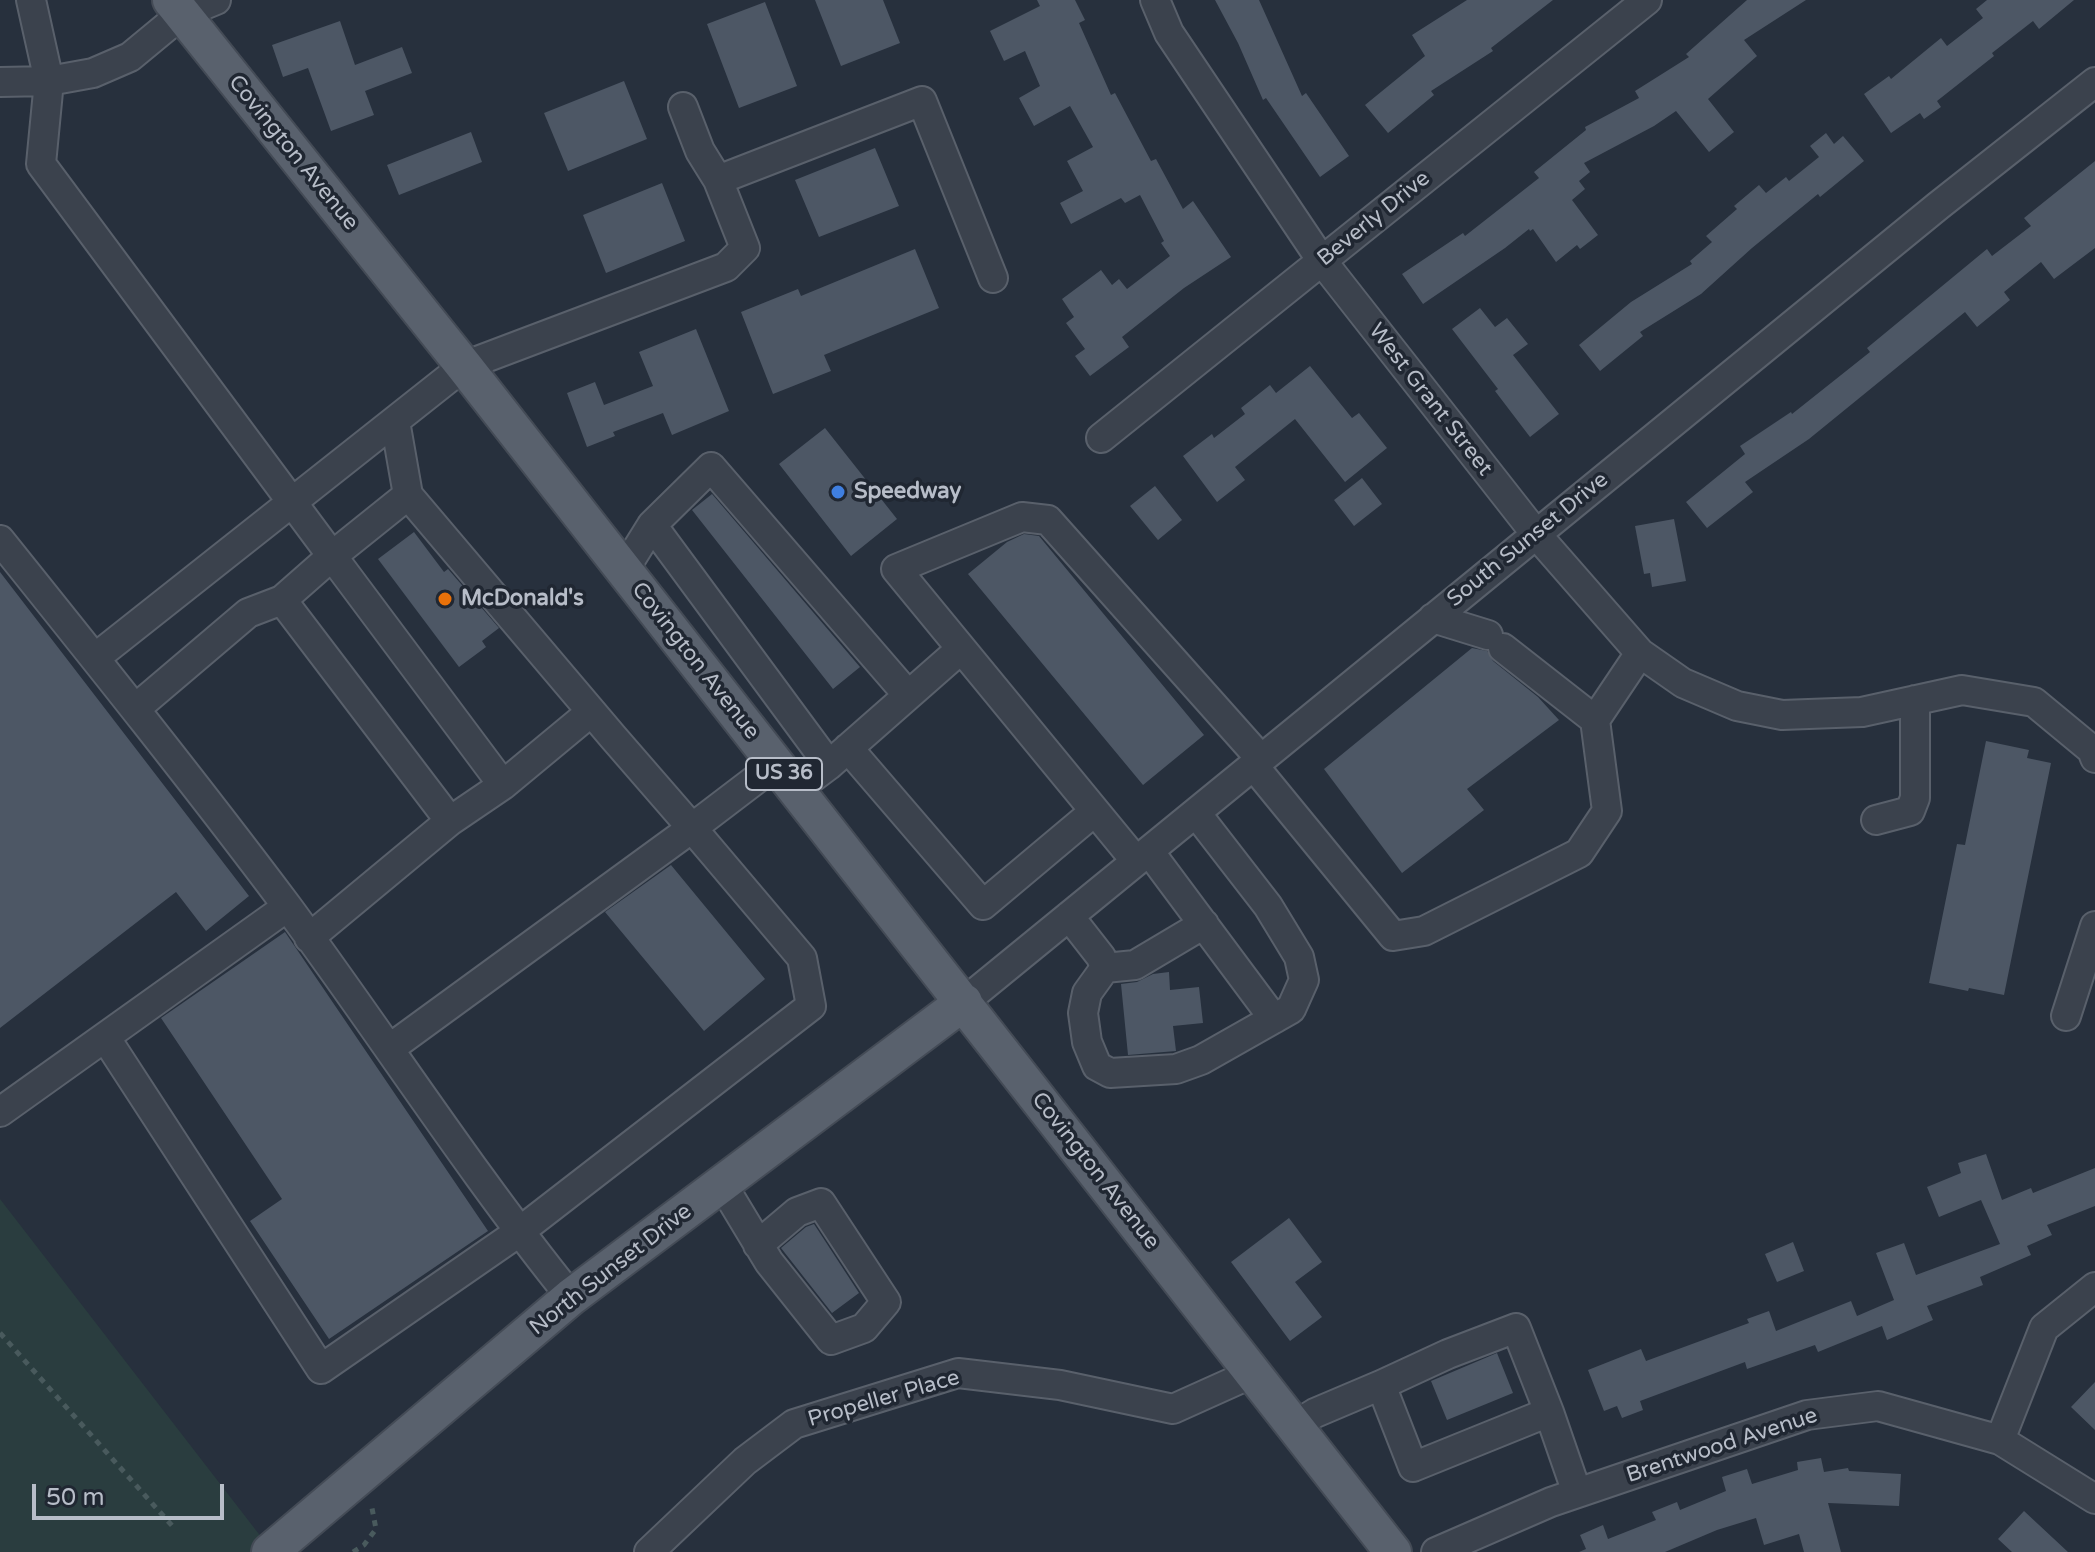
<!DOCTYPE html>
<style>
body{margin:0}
#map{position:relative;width:2095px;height:1552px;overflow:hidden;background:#27303d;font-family:"Varela Round",sans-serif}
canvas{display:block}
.scale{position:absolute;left:32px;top:1484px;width:192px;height:36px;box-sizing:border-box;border:4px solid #b7bdc8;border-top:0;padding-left:10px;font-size:24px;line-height:28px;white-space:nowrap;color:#b7bdc8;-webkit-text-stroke:6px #202732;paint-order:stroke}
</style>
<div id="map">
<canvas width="2095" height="1552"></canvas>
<div class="scale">50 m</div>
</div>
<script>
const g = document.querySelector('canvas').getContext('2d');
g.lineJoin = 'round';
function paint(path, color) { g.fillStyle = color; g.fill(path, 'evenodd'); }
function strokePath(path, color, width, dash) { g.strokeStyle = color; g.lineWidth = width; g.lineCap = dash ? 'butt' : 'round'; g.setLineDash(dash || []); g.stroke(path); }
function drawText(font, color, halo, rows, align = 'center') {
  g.font = font + ' "Varela Round",sans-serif'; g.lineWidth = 7; g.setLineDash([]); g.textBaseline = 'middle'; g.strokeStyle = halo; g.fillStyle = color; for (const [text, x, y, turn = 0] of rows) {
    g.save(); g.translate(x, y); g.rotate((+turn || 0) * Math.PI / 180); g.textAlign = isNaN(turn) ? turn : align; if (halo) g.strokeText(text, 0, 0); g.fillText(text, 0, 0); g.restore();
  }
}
paint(new Path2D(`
 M0 1199 272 1551 273 1552H0Z`), '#2a3d3f');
paint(new Path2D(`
 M815 0H883L900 43 841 66Z
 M1037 0H1075L1085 20 1079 23 1111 95 1115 93 1151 161 1156 159 1183 209 1193 201 1231 257 1184 288 1122 337 1129 347 1090 376 1075 356 1085 349 1066 323 1074 317 1062 299 1101 270 1112 285 1119 279 1127 289 1170 256 1161 243 1164 241 1140 195 1125 203 1121 198 1071 224 1060 203 1083 191 1067 161 1093 147 1070 106 1034 126 1019 98 1040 86 1025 51 1004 61 990 31 1040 6Z
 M1215 0H1259L1302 96 1306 93 1349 156 1320 177 1266 98 1263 100 1238 43Z
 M1467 0H1553L1491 48 1493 51 1431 91 1434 95 1388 133 1365 105 1425 56 1412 35Z
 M1747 0H1806L1744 40 1757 56 1708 99 1734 132 1709 152 1676 111 1654 126 1584 163 1590 172 1579 181 1585 189 1572 200 1598 235 1580 249 1577 245 1556 262 1533 229 1530 231 1529 229 1505 248 1423 304 1402 274 1463 233 1465 236 1539 178 1534 172 1586 130 1585 127 1639 98 1635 91 1689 57 1686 54Z
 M1987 0H2074L2039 29 2033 21 1992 53 1994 56 1937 101 1941 107 1924 119 1920 113 1891 133 1864 94 1889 76 1891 79 1941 38 1947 46 1983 18 1976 9Z
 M765 2 797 86 739 108 707 24Z
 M340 21 355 65 402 47 412 73 365 91 374 115 331 131 308 68 283 77 272 45Z
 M624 81 647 139 568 171 544 113Z
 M471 132 482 162 399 195 387 165Z
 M1826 133 1834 144 1843 136 1864 161 1820 197 1818 194 1752 248 1701 294 1640 332 1643 336 1600 371 1579 345 1631 302 1692 264 1690 261 1712 242 1706 236 1737 209 1734 206 1759 185 1766 193 1786 177 1789 181 1819 157 1810 146Z
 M875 148 899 206 819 237 795 180Z
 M2095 161V248L2054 279 2041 262 2004 292 2010 300 1977 327 1965 312 1809 439 1745 482 1753 492 1707 528 1686 502 1745 454 1740 446 1791 412 1792 414 1870 352 1867 348 1987 249 1992 256 2031 226 2024 218Z
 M662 183 685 241 606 273 583 215Z
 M915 249 939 308 824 355 831 371 773 394 741 312 798 289 801 296Z
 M1480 308 1495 327 1507 318 1528 344 1513 355 1559 414 1530 437 1495 391 1498 389 1452 329Z
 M696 329 729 411 672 435 663 413 613 432 615 436 587 447 567 393 595 382 604 405 653 386 639 352Z
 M1310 366 1352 418 1359 413 1387 448 1345 482 1295 419 1235 467 1245 480 1217 502 1183 456 1212 434 1214 438 1245 414 1241 408 1270 385 1276 393Z
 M825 428 897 519 851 556 779 464Z
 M1362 478 1382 504 1354 526 1334 500Z
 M1155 486 1182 520 1158 540 1130 506Z
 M712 494 860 667 833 689 692 510Z
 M1674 519 1686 581 1652 587 1650 573 1644 574 1635 526Z
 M414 532 444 572 448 569 499 628 482 641 486 647 459 667 378 559Z
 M1024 534 1039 536 1204 735 1143 785 968 574 1007 542Z
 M0 572 249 896 206 931 176 892 0 1028Z
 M1472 648 1487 651 1493 661 1538 697 1559 720 1467 789 1484 810 1402 873 1324 769Z
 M1986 741 2029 750 2027 758 2051 763 2004 995 1969 988 1968 991 1929 983 1957 844 1965 845Z
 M671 865 765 979 704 1031 605 912Z
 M285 932 488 1231 329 1339 250 1221 282 1199 161 1018Z
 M1169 972 1170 990 1199 987 1203 1023 1173 1026 1176 1051 1128 1055 1121 984 1137 982 1153 974Z
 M1986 1154 2002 1200 2031 1188 2033 1193 2095 1168V1206L2047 1225 2052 1235 2027 1246 2031 1255 1980 1277 1983 1285 1927 1306 1933 1320 1887 1340 1882 1326 1818 1352 1815 1345 1747 1369 1745 1362 1640 1401 1643 1410 1622 1418 1617 1406 1604 1411 1588 1370 1641 1349 1646 1361 1749 1323 1747 1319 1769 1311 1776 1331 1851 1301 1857 1316 1894 1300 1876 1253 1904 1243 1916 1275 2000 1244 1981 1200 1939 1217 1927 1187 1961 1173 1958 1163Z
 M1289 1218 1322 1262 1295 1282 1322 1317 1290 1341 1231 1262Z
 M814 1224 859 1293 832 1313 781 1248 806 1227Z
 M1793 1242 1804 1271 1777 1282 1765 1254Z
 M1497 1353 1513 1393 1447 1420 1431 1381Z
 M2095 1382V1430L2071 1407Z
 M1821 1458 1824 1472 1848 1468 1849 1471 1901 1474 1899 1506 1828 1503 1841 1552H1804L1799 1534 1764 1545 1756 1518 1717 1530 1665 1552H1579L1586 1549 1580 1535 1603 1525 1608 1539 1656 1520 1652 1512 1677 1502 1680 1510 1726 1491 1722 1477 1747 1469 1752 1484 1798 1470 1797 1462Z
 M2024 1511 2068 1552H2012L1998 1539Z`), '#4d5765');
const minor = new Path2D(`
 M31 0 49 81 41 164 332 556 408 495
 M1155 0 1169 33 1322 261 1536 534 1640 653 1683 683 1737 706 1782 715 1862 712 1962 690 2034 702 2092 750 2095 758
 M0 82 49 81 93 73 130 57 182 14 216 0
 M718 180 922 101 993 278
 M1101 438 1647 0
 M652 525 829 765
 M0 540C97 661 194 782 287 906 383 1036 470 1172 571 1297
 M624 570 652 525 711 467 908 695
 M1433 618 1488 635
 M1503 648 1595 720
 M95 658 464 366 726 267 745 248 718 180 700 151 683 107
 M135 709 248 613 282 600
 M848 748 983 905 1095 811
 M1253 765 1393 936 1424 931 1579 853 1607 811 1595 720 1640 653
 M503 785 332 556 282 600 450 821 503 785 591 712
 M797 789 829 765 961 649
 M1876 820 1910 811 1915 798V700
 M1149 851 1274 1019
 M1136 861 896 569 1022 517 1048 520 1261 759
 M1069 916 1101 957 1105 968 1087 993 1083 1013 1087 1042 1097 1066 1110 1073 1176 1069 1201 1060 1291 1009 1304 980 1299 957 1268 906 1196 813
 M309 938 450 821
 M1105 968 1135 965 1204 924
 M964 1002 1938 206 2095 82
 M2066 1016 2095 926
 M105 1037 321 1369 519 1232 811 1006 802 958 692 828 776 764
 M389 1049 692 828 613 737 408 495 395 421
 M0 1112 287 907
 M722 1184 769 1262 831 1340 864 1328 886 1302 821 1203 797 1212 758 1245
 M1381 1385 1448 1354 1516 1328 1549 1412
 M1294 1426 1315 1413 1381 1385 1413 1467 1549 1412 1577 1493
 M2000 1440 2044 1328 2095 1287
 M649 1552 745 1461 794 1424 958 1373 1060 1385 1173 1409 1253 1373
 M1436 1552 1551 1502 1807 1415 1878 1406 2000 1440 2095 1499`);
const major = new Path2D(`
 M171 0 464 366 1393 1552
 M270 1552 571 1297 964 1002`);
strokePath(minor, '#59606b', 32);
strokePath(major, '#444b56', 40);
strokePath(new Path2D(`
 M0 1333 175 1529
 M353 1552 364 1545 376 1529 371 1503`), '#495a5d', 5, [6, 6]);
strokePath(minor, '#3b424d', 28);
strokePath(major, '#59616d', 36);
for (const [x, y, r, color] of [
 [838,492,8,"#3f7fe0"],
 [445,599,8,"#e8710a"]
]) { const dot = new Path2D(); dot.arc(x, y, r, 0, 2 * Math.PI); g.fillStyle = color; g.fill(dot); strokePath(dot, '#202732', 3); }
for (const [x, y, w] of [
 [784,774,76]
]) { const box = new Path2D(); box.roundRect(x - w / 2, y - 16, w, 32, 6); g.fillStyle = '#202732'; g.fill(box); strokePath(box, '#b7bdc8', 2); }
drawText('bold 20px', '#b7bdc8', null, [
 ["US 36",784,774]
]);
drawText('22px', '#b7bdc8', '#202732', [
 ["Covington Avenue",293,153,51],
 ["Beverly Drive",1374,219,-39],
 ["West Grant Street",1430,400,52],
 ["South Sunset Drive",1528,540,-39],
 ["Covington Avenue",695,661,52],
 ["Covington Avenue",1095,1171,52],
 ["North Sunset Drive",611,1270,-38],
 ["Propeller Place",884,1399,-16],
 ["Brentwood Avenue",1722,1446,-18]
]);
drawText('bold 22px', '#b7bdc8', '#202732', [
 ["Speedway",854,492],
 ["McDonald's",461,599]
], 'left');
</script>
